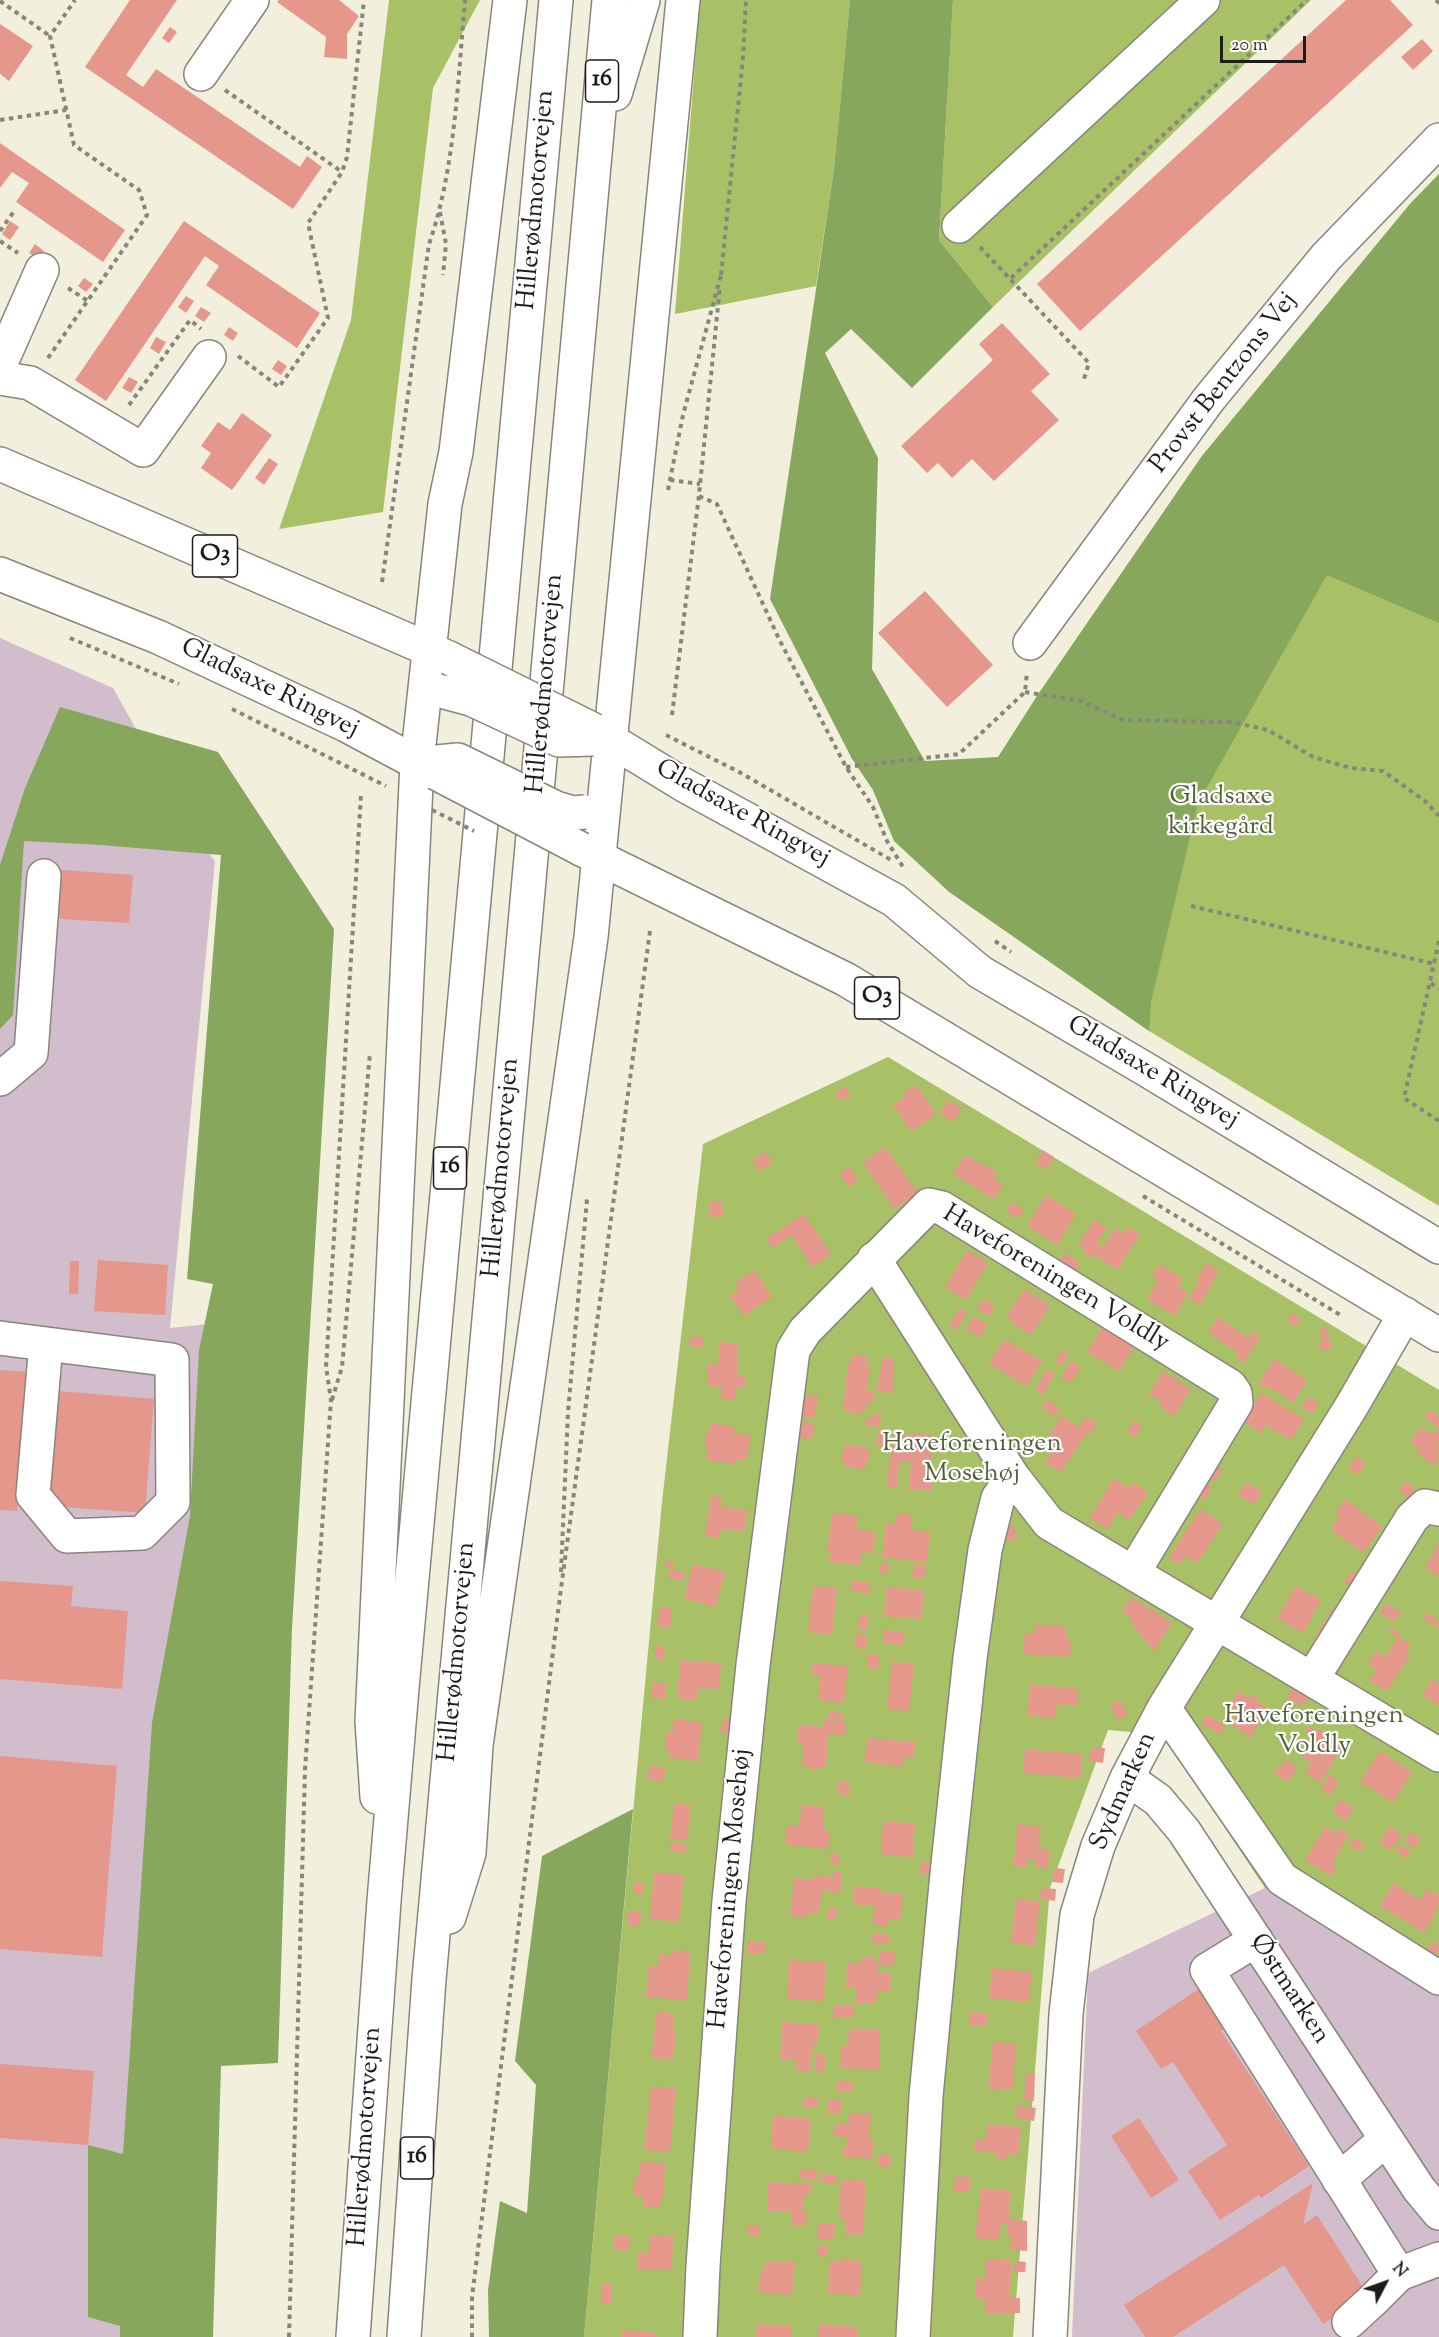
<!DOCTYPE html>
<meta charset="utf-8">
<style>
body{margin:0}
#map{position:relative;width:1439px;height:2337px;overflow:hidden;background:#f2efdc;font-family:"Sorts Mill Goudy",serif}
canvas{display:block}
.north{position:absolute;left:1355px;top:2253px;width:60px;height:60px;-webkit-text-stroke:4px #fff;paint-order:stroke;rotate:49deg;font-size:16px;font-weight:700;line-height:24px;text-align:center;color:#1c1c1c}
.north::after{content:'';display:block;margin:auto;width:21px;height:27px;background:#1c1c1c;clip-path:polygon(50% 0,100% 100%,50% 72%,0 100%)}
.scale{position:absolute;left:1220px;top:36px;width:86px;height:27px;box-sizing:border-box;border:3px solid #1c1c1c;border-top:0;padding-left:8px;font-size:18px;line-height:21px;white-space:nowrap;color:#1c1c1c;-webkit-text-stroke:4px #fff;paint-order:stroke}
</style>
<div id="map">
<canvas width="1439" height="2337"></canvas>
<div class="north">N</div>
<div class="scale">20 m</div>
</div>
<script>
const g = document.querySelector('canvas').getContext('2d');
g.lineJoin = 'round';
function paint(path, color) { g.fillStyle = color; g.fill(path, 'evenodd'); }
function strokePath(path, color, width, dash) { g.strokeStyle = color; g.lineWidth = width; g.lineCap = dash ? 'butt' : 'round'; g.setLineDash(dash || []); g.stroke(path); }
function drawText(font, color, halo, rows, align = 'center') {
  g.font = font + ' "Sorts Mill Goudy",serif'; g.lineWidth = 4.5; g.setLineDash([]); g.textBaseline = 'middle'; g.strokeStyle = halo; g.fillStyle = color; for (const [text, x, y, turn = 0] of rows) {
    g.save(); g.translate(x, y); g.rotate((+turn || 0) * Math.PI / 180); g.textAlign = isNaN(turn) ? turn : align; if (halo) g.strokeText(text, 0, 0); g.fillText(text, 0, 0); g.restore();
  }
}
paint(new Path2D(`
 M0 638 113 688 199 841 215 861 170 1328 228 1322 205 2337H0Z
 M1265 1888 1439 1992V2337H1072L1088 1973Z`), '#d1bdcb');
paint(new Path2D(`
 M389 0H480L433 88 383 512 279 529 351 320Z
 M700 0H850L834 168 816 286 675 314Z
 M953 0H1311L993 307 939 240Z
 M1439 174V1206L1149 1031 948 891 1037 696 1202 456 1410 204Z
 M888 1057 1439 1390V1992L1265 1888 1163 1735 1108 1730 1050 1888 1013 2337H584L662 1502 703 1144Z`), '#a8c167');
paint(new Path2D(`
 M850 0H953L939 240 993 307 912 388 851 329 825 353 878 458 872 669 925 761 998 757 1037 696 1202 456 1410 204 1439 174V623L1327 575 1198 803 1151 1002 1149 1031 948 891 894 841 873 790 852 759 770 599 834 168Z
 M60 707 218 752 334 929 292 1628 278 2063 221 2066 213 2337H120V2326L88 2317V2145L123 2154 152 1723 190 1516 199 1350 213 1284 187 1279 221 855 101 845 24 841 13 1015 0 1029V865L25 788Z
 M633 1809 584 2337H489L488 2290 500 2201 527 2213 536 2085 515 2061 542 1856Z`), '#86a75c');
paint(new Path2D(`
 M130 0H177L126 75 143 87 156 69 300 167 307 156 322 167 293 209 85 67Z
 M279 0H339L359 16 347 34V59L324 57 326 37 277 2Z
 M1346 0H1390L1413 25 1080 331 1037 284Z
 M0 24 33 46 9 81 0 74Z
 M170 27 177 32 169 43 162 38Z
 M1422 39 1433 51 1413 70 1401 57Z
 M0 143 125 230 103 262 16 202 29 183 12 172 0 188Z
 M10 221 19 227 10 240 2 234Z
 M184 221 320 313 297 348 206 285 219 266 205 256 106 401 75 380Z
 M35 244 44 251 38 259 29 253Z
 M84 278 93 284 86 292 78 286Z
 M186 296 194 301 186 313 178 307Z
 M201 307 211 313 204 322 195 316Z
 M1002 323 1050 374 1031 391 1059 420 994 481 972 459 952 478 938 463 927 473 901 446 993 360 979 344Z
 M229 327 238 333 233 341 224 335Z
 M156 337 166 342 159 354 150 348Z
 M278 360 287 366 281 375 272 369Z
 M129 377 138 382 131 393 122 388Z
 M242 413 272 435 232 490 201 468 211 453 201 446 218 422 230 430Z
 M269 458 278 464 264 485 255 478Z
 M925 591 993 665 947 707 878 633Z
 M48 869 133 875 129 923 45 918Z
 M916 1085 936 1114 911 1131 893 1105 906 1096 904 1092Z
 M846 1086 851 1095 840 1101 835 1092Z
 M948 1100 962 1108 953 1122 940 1113Z
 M885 1147 918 1193 894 1209 863 1162Z
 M1043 1150 1054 1157 1047 1170 1035 1164Z
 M765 1152 773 1163 760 1171 752 1160Z
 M964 1155 997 1172 993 1179 1003 1184 994 1199 953 1174Z
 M850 1167 858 1181 848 1187 839 1173Z
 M1046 1195 1076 1214 1057 1245 1027 1226Z
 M722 1201 723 1216 710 1217 709 1202Z
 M1011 1202 1024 1210 1019 1218 1006 1211Z
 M804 1214 831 1254 812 1267 792 1235 772 1248 766 1239Z
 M1094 1220 1107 1228 1097 1243 1103 1247 1115 1228 1124 1233 1128 1227 1140 1234 1117 1270 1095 1255 1093 1258 1083 1252 1085 1249 1078 1245Z
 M967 1250 988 1263 966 1300 945 1287Z
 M1064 1253 1080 1263 1073 1273 1058 1263Z
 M98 1260 168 1265 165 1315 94 1311Z
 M70 1261H79L78 1294H69Z
 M1207 1263 1219 1271 1200 1305 1189 1298 1199 1283 1196 1280Z
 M1159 1264 1183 1279 1178 1287 1188 1293 1175 1316 1147 1299 1158 1280 1152 1276Z
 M754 1270 772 1296 744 1316 730 1296 739 1289 735 1283Z
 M1024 1289 1050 1305 1031 1335 1010 1322 1011 1319 1007 1316Z
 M984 1299 995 1306 988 1316 977 1308Z
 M960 1308 967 1312 956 1330 949 1325Z
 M1293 1313 1301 1321 1295 1327 1287 1319Z
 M974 1316 988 1325 980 1337 966 1329Z
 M1218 1317 1248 1338 1252 1332 1260 1338 1243 1363 1236 1358 1239 1353 1208 1333Z
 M1103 1326 1135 1345 1119 1371 1087 1352Z
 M1326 1327 1332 1348 1321 1351 1318 1343 1323 1342 1319 1329Z
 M691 1336 704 1338 702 1348 689 1346Z
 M1004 1339 1042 1361 1027 1386 989 1364Z
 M720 1342 738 1344 737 1375H745V1388L735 1387V1400L721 1399 722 1387 707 1386 708 1364 718 1365Z
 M1062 1350 1069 1354 1062 1365 1055 1361Z
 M852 1355 868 1356 867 1365H870L867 1392H874L873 1403 867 1402 866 1412H859V1414L843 1410 848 1364H850Z
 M883 1357 894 1359 893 1393 876 1391Z
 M1274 1359 1307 1380 1293 1403 1269 1387 1267 1389 1258 1384Z
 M1071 1361 1081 1368 1070 1383 1061 1377Z
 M1047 1369 1055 1374 1043 1395 1035 1390Z
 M0 1370 28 1372 17 1511 0 1510Z
 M1163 1371 1191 1389 1174 1416 1160 1407 1163 1403 1149 1394Z
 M58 1391 154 1399 145 1513 49 1506Z
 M795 1393 818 1396 815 1418 792 1415Z
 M1261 1393 1304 1419 1291 1440 1265 1425 1261 1433 1243 1421Z
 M1309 1396 1319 1403 1311 1414 1301 1407Z
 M1047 1399 1060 1408 1055 1416 1042 1408Z
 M1429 1410 1439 1416V1427L1424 1417Z
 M877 1413 881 1414 880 1427 866 1426V1418H873Z
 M1061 1416 1079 1427 1085 1416 1097 1423 1091 1434 1087 1432 1061 1472 1045 1463 1051 1453 1042 1448Z
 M1134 1420 1142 1425 1135 1437 1127 1432Z
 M790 1421 814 1423 812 1439 789 1437Z
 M711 1423 735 1427 734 1433 751 1435 747 1460 736 1459 735 1464 706 1460 708 1448H704L707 1430 710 1431Z
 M1420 1427 1431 1434 1433 1431 1436 1433 1439 1429 1438 1467 1417 1454 1421 1449 1410 1443Z
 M877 1432 888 1433 887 1447 876 1445Z
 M914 1433 934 1435 930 1466 934 1467 931 1491 908 1489 911 1462 899 1461 897 1488 886 1486 894 1434 913 1436Z
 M846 1444 865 1447V1449L870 1450 867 1466H864L863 1469 844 1466 841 1455Z
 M1356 1457 1366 1463 1358 1475 1348 1468Z
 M1214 1462 1223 1469 1215 1482 1205 1475Z
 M1114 1478 1130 1488 1133 1482 1148 1492 1129 1520 1118 1512 1107 1529 1090 1518Z
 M1203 1481 1212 1487 1204 1500 1195 1494Z
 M1405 1481 1415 1488 1409 1498 1399 1491Z
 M1246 1482 1262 1492 1254 1505 1238 1495Z
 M711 1495 722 1497 721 1507 747 1510 744 1532 720 1529 719 1538 705 1536Z
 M1345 1499 1382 1527 1363 1553 1331 1530 1340 1516 1335 1513Z
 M1200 1509 1223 1524 1197 1563 1186 1556 1180 1564 1169 1558Z
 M832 1513 858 1516 856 1529 876 1532 873 1553 861 1551 860 1565 829 1562 831 1552 827 1551Z
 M897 1513 913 1515 911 1530 930 1532 927 1562 882 1557 886 1523 896 1524Z
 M1013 1525 1017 1538 1004 1542 1000 1530Z
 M1439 1542V1576L1425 1568Z
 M666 1560 674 1562 672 1569 684 1572 682 1581 668 1577 670 1568 664 1566Z
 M881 1562 889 1563 888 1574 880 1573Z
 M693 1564 726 1572 715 1607 684 1598Z
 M914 1564 926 1565 925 1578 912 1577Z
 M1352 1571 1363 1578 1355 1590 1344 1583Z
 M852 1580 870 1582 869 1594 851 1591Z
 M0 1581 73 1586 71 1606 128 1611 122 1689 0 1679Z
 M813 1586 837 1588 832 1635 808 1632Z
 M1296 1586 1321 1600 1303 1633 1277 1618Z
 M886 1587 924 1590 921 1619 884 1616Z
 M1131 1597 1172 1623 1154 1651 1131 1623 1133 1619 1122 1611Z
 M1386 1603 1401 1612 1394 1622 1380 1613Z
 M1334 1606 1342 1611 1323 1644 1314 1639Z
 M660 1607 672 1609 670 1628 657 1626Z
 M1428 1612 1439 1623V1628L1423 1618Z
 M859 1614 868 1615 867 1630 858 1629Z
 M1035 1624 1064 1626 1068 1641H1071L1070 1657 1023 1654 1025 1633 1035 1634Z
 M1391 1628 1401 1634 1399 1637 1411 1645 1406 1652 1410 1655 1387 1691 1369 1680 1377 1669 1368 1664 1376 1651 1385 1657 1398 1638 1388 1631Z
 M884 1630 904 1632 903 1645 883 1643Z
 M856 1634 867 1635 866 1649 855 1648Z
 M656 1646 665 1647 664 1661 654 1659Z
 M868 1654 879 1655 878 1669 867 1668Z
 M680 1660 721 1663 719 1689 698 1688 697 1700 677 1698Z
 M892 1662 914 1664 909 1711 887 1709Z
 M813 1663 848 1666 844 1703 818 1700 821 1675 811 1674Z
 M1432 1679 1439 1683V1705L1422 1695Z
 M653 1682 667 1684 665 1699 651 1697Z
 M1030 1684 1079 1689 1077 1705 1057 1704 1055 1718 1027 1715Z
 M1295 1685 1310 1694 1302 1706 1287 1698Z
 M1238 1691 1250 1698 1252 1694 1259 1699 1257 1702 1268 1708 1251 1737 1231 1725 1236 1718 1231 1715 1235 1709 1230 1706Z
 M1120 1700 1128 1714 1118 1720 1110 1706Z
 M829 1711 843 1714 842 1721 828 1719Z
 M1206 1715 1226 1726 1221 1734 1201 1724Z
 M726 1717 737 1721 730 1736 719 1731Z
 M674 1719 702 1722 698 1761 670 1758V1752H665L667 1731 673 1732Z
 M824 1720 846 1722 845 1735 828 1734 826 1768 817 1767 816 1771 811 1770V1767L802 1766 804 1745 797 1744 799 1725 823 1727Z
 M1308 1726 1317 1732 1319 1729 1344 1744 1320 1783 1305 1773 1311 1763 1302 1757 1314 1737 1305 1731Z
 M868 1738 915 1742 914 1758 904 1757 903 1766 864 1762Z
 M1091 1747 1105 1748 1103 1763 1089 1761Z
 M1025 1749 1082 1754 1080 1778 1023 1773Z
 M1380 1751 1412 1772 1393 1802 1360 1782Z
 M0 1756 117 1766 102 1957 0 1949Z
 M1286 1760 1297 1767 1288 1782 1274 1773 1279 1765 1282 1766Z
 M649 1766 665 1767 664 1781 648 1780Z
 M1329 1775 1339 1781 1330 1795 1321 1789Z
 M838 1781 850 1783 849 1795 837 1794Z
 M1340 1799 1354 1808 1346 1821 1332 1812Z
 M674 1803 691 1805 687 1840 670 1839Z
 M802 1805 824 1807 823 1830 830 1831 828 1849 785 1844 787 1825 799 1826Z
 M883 1821 915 1824 913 1857 881 1854Z
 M1018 1824 1041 1827 1038 1848 1050 1849 1047 1869 1035 1867 1036 1860 1027 1858 1026 1868 1013 1866Z
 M1389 1826 1402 1834 1392 1850 1379 1843Z
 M1325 1827 1336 1833 1339 1828 1349 1834 1332 1864 1337 1867 1332 1876 1305 1860Z
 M1410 1831 1421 1839 1415 1848 1404 1841Z
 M1353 1838 1364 1843 1361 1851 1349 1846Z
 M671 1843 687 1845 686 1853 670 1851Z
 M1400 1844 1410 1851 1406 1858 1396 1851Z
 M831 1853 840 1854 839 1865 830 1864Z
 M921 1861 938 1862V1874L920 1873Z
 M1055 1868 1065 1869 1063 1883 1052 1882Z
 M654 1872 684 1875 679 1922 650 1919Z
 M834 1872H842L840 1894 823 1890 818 1913H808L807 1917 790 1916 794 1878 813 1880 814 1875 833 1877Z
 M635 1882 644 1883 642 1894 633 1893Z
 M1393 1883 1420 1900 1426 1889 1436 1895 1437 1892 1439 1893V1903L1436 1908 1438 1909 1424 1933 1380 1906Z
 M855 1886 879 1888V1892L903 1894 900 1919H888L887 1927 873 1925 875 1906 853 1904Z
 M1041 1888 1056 1889 1055 1901 1040 1899Z
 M1016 1899 1040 1901 1035 1946 1011 1943Z
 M829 1907 837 1908 836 1919H827Z
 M628 1912H641L640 1926H627Z
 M873 1933 889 1935V1944L872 1943Z
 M748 1941 765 1942 764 1954 748 1953Z
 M1435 1942 1439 1945V1951L1434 1954 1429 1951V1944Z
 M673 1950 690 1952 687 2000 646 1997 649 1966H659L660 1954 672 1955Z
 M880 1951 895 1952 894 1966H879Z
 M862 1956 875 1957V1964H879L878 1973 891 1974 890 1992 877 1991 876 2004 855 2003 857 1988H846L847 1962 861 1963Z
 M789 1960 826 1962 824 2001 787 1999Z
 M992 1968 1032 1972 1028 2002 989 1998Z
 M1206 1984 1232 2024 1221 2031 1309 2166 1261 2198 1259 2195 1220 2220 1188 2171 1227 2145 1173 2062 1161 2069 1136 2031Z
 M833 2005H854V2017H833Z
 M657 2011 674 2013 673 2029H676L673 2059 651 2058Z
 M970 2012 988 2013V2026L969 2025Z
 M782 2022 819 2025 818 2044 814 2043V2051H811L810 2072 796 2071 797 2060 780 2059Z
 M849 2029 880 2030 879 2069 840 2068 841 2046H848Z
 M993 2042 1017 2044 1012 2090 988 2088Z
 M816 2054 826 2055 824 2072H815Z
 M0 2064 94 2071 88 2145 0 2138Z
 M1026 2073H1035L1034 2101 1024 2100Z
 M837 2081 853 2082 852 2091H836Z
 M651 2087 676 2088 670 2152 644 2150Z
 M804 2098H818V2108H804Z
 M828 2099 841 2100V2114L828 2113Z
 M1017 2105 1036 2108 1034 2121 1015 2118Z
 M849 2113 871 2114 869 2139 873 2140 872 2159 842 2156 843 2146H847L848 2137 834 2136 835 2123 848 2124Z
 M773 2115 811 2119 808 2152 771 2148Z
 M1139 2118 1179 2180 1151 2198 1111 2136Z
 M987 2124 1021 2127 1018 2155 1007 2154 1006 2160 997 2159V2153L974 2151 975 2139 986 2140Z
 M881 2154H887L891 2159 890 2165 884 2168 879 2165 877 2159Z
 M639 2162 665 2163 664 2196H661L660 2208H644V2195H634L635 2175H639Z
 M799 2169 817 2170V2180L799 2178Z
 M822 2174 837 2175 836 2184 822 2183Z
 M955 2176 971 2177 970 2192 954 2191Z
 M841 2179 866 2181 863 2235 845 2234 846 2220 839 2219Z
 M767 2182 811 2184 810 2196 804 2195 803 2205 802 2211H807L806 2226H792V2212L768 2211Z
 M1313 2183 1303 2225 1317 2215 1368 2295 1323 2324 1284 2265 1173 2337H1145L1124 2305Z
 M981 2188 1011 2191 1009 2219 1027 2221V2251L1010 2250 1011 2236 1007 2235 1008 2224H1001L999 2240 975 2238Z
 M818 2224H835L834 2240 818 2239Z
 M747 2225 759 2226V2235H747Z
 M650 2235 673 2236 672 2270 637 2269V2252L650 2253Z
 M614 2236H629V2250H614Z
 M817 2245H828L827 2256H817Z
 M839 2259 862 2261 860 2296 828 2293 829 2262H839Z
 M985 2259 1011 2260 1010 2298H1020V2313H986V2299L975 2298 976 2278 985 2279Z
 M765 2261 795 2262 792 2295 758 2292 760 2273H764Z
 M1015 2261 1026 2262 1025 2272H1014Z
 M602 2284H612L611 2304 601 2303Z
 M757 2324 792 2326V2337H756Z
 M819 2324 857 2327V2337H818Z
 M622 2330 657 2333V2337H621Z`), '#e5978c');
const minor = new Path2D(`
 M201 74 252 0
 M959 226 1203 0
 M0 365 42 270
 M0 378 30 383 143 450 209 357
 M1030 643 1209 399 1326 257 1439 140
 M0 1079 31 1053 44 876
 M874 1259 1013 1477 1049 1523 1439 1755
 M0 1338 172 1360 173 1502 142 1533 67 1536 33 1495 46 1344
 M1312 1679 1412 1518 1425 1506 1439 1509
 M1164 1708 1282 1879 1439 1978
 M1127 1778 1158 1800 1184 1831 1419 2189 1439 2213
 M1256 1940 1207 1970 1399 2274 1439 2259
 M1339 2180 1386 2139
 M1349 2322 1373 2300 1399 2274
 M700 2337 703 2266 729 1901 753 1665 793 1350 805 1331 929 1205 942 1208 1230 1386 1235 1393 1236 1403 1133 1573
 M913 2337 926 2096 947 1874 970 1658 985 1550 998 1498 1013 1477
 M1050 2337 1066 2014 1077 1915 1098 1846 1127 1778 1164 1708 1351 1407 1405 1314`);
const major = new Path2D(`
 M0 464 449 658
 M0 574 158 637 346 725 436 773
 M594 730 684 785 894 900 980 972 1147 1070 1439 1247
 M581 849 845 979 1439 1335`);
const highway = new Path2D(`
 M615 94 643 0
 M377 1797 372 1721 417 763 445 504 456 452 510 0
 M449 1917 469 1853 476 1745 591 937 683 0
 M353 2337 384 1901 402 1688 556 0
 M404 2337 429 1979 609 0`);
strokePath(minor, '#87867c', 36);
strokePath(major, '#87867c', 36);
strokePath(highway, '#87867c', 36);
strokePath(new Path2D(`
 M1436 0 1439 3
 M0 1 50 36
 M225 90 342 172
 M0 120 66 110
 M440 212 446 244 443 275
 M0 231 15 210
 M0 241 18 253
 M980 247 1089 363 1083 382
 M721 275 743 58 746 0
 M1011 278 1307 0
 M68 288 88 301
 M238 356 279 387 328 318 308 223 342 172 347 157 364 0
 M48 358 147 215 139 190 74 145 50 36 75 0
 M129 405 190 320 201 329
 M670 480 700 484
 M668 490 683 415 721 275
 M699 496 717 504 779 639 846 767 873 807 887 841 903 867
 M382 582 429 244C455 170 458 79 465 0
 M70 638 179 684
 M1025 692 1081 701 1123 720 1232 722 1268 730 1313 757 1351 768 1383 771 1425 801 1439 816
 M232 709 386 786
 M672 715 699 495 720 286
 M666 735 739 772 893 861
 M846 767 959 754 1025 692 1027 672
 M1191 906 1435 964
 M995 941 1011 952
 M1439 941 1404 1098 1439 1121
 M1431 983 1439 989
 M1143 1196 1342 1316
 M332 1400 342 1367 370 1053
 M561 1572 568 1412 587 1199
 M289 2337 305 1769 331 1400 326 1367 361 795
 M472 2337V2297L560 1596 650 931`), '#87867c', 4, [4.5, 4.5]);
strokePath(minor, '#fff', 33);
strokePath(major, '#fff', 33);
strokePath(highway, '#fff', 33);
const majorBridge = new Path2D(`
 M449 658 594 730
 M436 773 581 849`);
const highwayBridge = new Path2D(`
 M445 692 471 699 559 740 593 739
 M437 762 458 760 556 808 573 813 585 812`);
strokePath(majorBridge, '#87867c', 36, []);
strokePath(highwayBridge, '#87867c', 36, []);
strokePath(new Path2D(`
 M432 810 474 831`), '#87867c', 4, [4.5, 4.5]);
strokePath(majorBridge, '#fff', 33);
strokePath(highwayBridge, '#fff', 33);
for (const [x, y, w] of [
 [602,81,33],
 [215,556,45],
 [877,998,45],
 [450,1168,33],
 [417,2158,33]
]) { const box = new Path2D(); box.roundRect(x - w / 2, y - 21, w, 42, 4.5); g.fillStyle = '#fff'; g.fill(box); strokePath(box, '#1c1c1c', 1.5); }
drawText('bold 24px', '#1c1c1c', null, [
 ["16",602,81],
 ["O3",215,556],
 ["O3",877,998],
 ["16",450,1168],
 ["16",417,2158]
]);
drawText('26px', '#1c1c1c', '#fff', [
 ["Hillerødmotorvejen",538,200,-85],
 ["Provst Bentzons Vej",1225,384,-52],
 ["Hillerødmotorvejen",547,684,-85],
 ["Gladsaxe Ringvej",269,690,26],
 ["Gladsaxe Ringvej",742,815,29],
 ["Gladsaxe Ringvej",1152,1074,31],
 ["Hillerødmotorvejen",503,1168,-85],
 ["Haveforeningen Voldly",1055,1280,31],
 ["Hillerødmotorvejen",459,1652,-85],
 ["Sydmarken",1125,1792,-66],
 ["Haveforeningen Mosehøj",732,1889,-85],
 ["Østmarken",1288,1990,57],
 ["Hillerødmotorvejen",367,2137,-86]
]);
drawText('26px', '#545e3a', '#fff', [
 ["Gladsaxe",1221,799],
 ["kirkegård",1221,829],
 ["Haveforeningen",972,1446],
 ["Mosehøj",972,1476],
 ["Haveforeningen",1314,1718],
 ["Voldly",1314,1748]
]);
</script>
